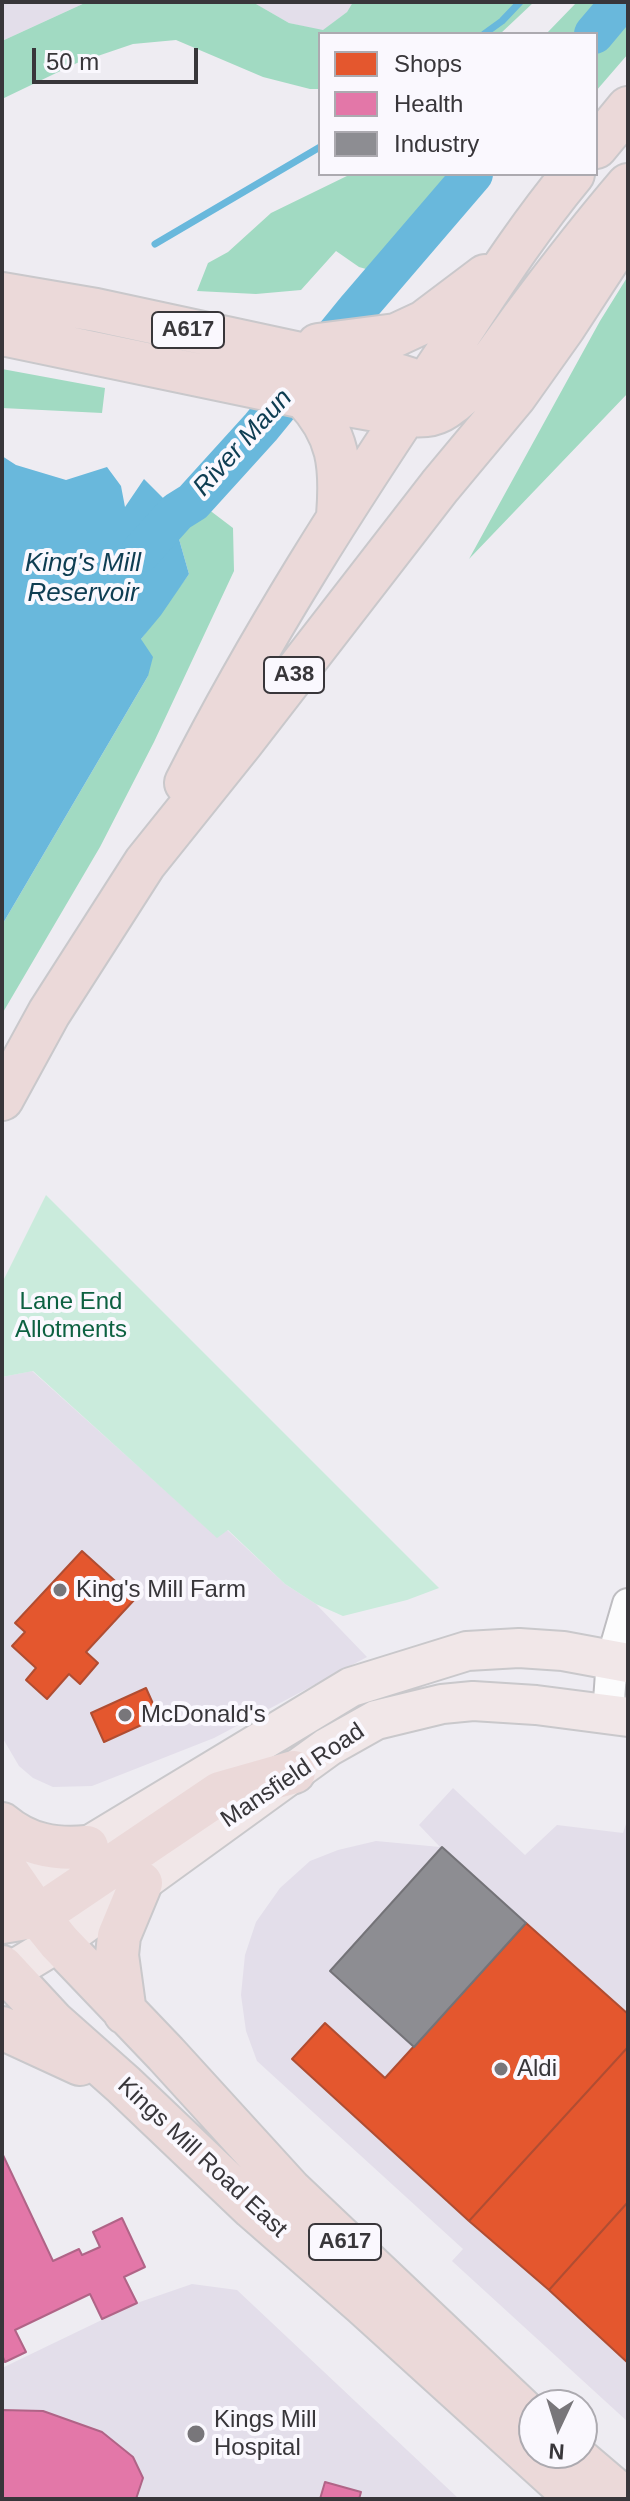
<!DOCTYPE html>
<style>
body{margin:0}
#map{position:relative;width:630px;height:2501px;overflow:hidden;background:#eeecf2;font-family:Helvetica,sans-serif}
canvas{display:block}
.frame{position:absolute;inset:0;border:4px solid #38363a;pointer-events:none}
.legend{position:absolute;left:318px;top:32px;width:280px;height:144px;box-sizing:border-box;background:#faf8fe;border:2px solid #acaab0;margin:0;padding:10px 14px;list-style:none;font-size:24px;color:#38363a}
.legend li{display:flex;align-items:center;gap:16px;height:40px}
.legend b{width:40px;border:2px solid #acaab0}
.north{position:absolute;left:518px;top:2389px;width:80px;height:80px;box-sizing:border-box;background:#faf8fe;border:2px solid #acaab0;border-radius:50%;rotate:184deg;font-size:22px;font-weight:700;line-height:32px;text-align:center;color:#38363a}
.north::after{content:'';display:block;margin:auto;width:28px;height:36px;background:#78767a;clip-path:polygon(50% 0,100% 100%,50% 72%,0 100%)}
.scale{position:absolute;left:32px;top:48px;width:166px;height:36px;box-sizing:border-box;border:4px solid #38363a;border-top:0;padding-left:10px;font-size:24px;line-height:28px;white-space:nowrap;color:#38363a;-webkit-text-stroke:6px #faf8fe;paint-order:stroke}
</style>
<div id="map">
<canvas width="630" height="2501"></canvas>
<div class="frame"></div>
<ul class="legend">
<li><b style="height:22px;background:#e4572e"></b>Shops</li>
<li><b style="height:22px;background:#e377a8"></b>Health</li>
<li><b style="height:22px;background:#8d8d92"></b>Industry</li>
</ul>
<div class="north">N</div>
<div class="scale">50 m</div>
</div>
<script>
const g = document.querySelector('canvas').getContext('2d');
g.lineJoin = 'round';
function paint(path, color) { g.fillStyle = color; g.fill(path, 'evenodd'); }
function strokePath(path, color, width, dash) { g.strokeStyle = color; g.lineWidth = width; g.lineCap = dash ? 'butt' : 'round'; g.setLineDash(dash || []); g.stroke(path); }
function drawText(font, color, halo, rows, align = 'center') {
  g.font = font + ' Helvetica,sans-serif'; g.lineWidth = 8; g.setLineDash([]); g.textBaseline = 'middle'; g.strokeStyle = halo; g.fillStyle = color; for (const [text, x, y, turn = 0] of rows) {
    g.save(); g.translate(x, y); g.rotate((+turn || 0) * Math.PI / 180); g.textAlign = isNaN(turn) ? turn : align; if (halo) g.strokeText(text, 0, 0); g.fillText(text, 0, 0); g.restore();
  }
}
paint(new Path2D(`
 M2 2H87L2 41Z
 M252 2H353L347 12 323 31 289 23Z
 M32 1371 217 1537 227 1530 285 1584 316 1604 367 1657 214 1738 92 1786 53 1787 33 1778 19 1766 2 1737V1377Z
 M453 1788 525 1855 557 1825 623 1833 628 1818V2422L452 2261 463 2249 257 2061 246 2031 241 1995 245 1955 256 1922 280 1888 310 1861 338 1850 376 1841 440 1847 419 1825Z
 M192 2284 237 2290 459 2499H2V2368L137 2303Z`), '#e3deea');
paint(new Path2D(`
 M46 1195 439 1588 407 1600 343 1616 316 1604 285 1584 228 1530 217 1538 33 1371 2 1377V1283Z`), '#caebdc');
paint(new Path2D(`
 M87 2H236L256 4 289 23 323 30 347 12 353 2H534L500 34H320V89H310L263 77 176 40 133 44 77 63 2 99V41Z
 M577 2H628V54L596 91V34H546Z
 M351 174H487L401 279 359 267 336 251 301 290 256 294 197 291 208 263 228 252 271 213Z
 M628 276V393L469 559 600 321Z
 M2 369 105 388 102 413 2 408Z
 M208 509 233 528 234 571 154 742 100 847 2 1014V925L148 676 141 639 189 574 177 532Z`), '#a1dac2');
paint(new Path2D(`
 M2 456 16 465 66 480 107 467 121 486 125 507 144 479 177 512V532L189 574 161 615 141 639 153 657 148 676 2 925Z`), '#69b8dc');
const shops = new Path2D(`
 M82 1551 135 1599 86 1652 98 1663 80 1684 69 1674 47 1699 26 1680 36 1668 12 1646 25 1632 15 1623Z
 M146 1688 159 1717 104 1742 91 1713Z
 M526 1923 628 2014V2047L469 2221 292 2059 325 2023 385 2078Z
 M628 2047V2202L549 2290 469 2221Z
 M628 2202V2363L549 2290Z`);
paint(shops, '#e4572e');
strokePath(shops, '#b04d32', 2);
const health = new Path2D(`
 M2 2153 53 2261 79 2249 82 2255 100 2247 93 2232 122 2218 145 2267 124 2277 137 2303 102 2319 90 2294 15 2330 26 2352 5 2362 2 2355Z
 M2 2410 43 2411 102 2432 133 2457 143 2478 136 2499H2Z
 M325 2482 361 2492 359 2499H320Z`);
paint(health, '#e377a8');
strokePath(health, '#b06487', 2);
const industry = new Path2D(`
 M442 1847 526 1923 414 2047 330 1971Z`);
paint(industry, '#8d8d92');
strokePath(industry, '#747378', 2);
strokePath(new Path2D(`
 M484 34 502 21 520 2
 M155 244 320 147`), '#69b8dc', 7);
strokePath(new Path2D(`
 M594 34 621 2
 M141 552 177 512 193 502 261 427 358 308 473 174`), '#69b8dc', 40);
const minor = new Path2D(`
 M608 1715 612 1659 628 1604`);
const major = new Path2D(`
 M2 1898 351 1687 467 1651 519 1648 563 1651 628 1663
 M8 1973 59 1942 328 1747 376 1720 442 1704 473 1701 536 1705 628 1717`);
const highway = new Path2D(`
 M596 147 628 108
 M2 294 96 310 393 374C413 379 430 385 441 403
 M2 334 304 397 404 415C419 416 432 417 445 408 479 385 501 347 525 315 558 271 592 227 628 185
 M318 345 396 335 424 322 485 276
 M304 397C339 434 342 466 338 516
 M186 783C260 637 349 498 440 363 483 299 524 233 573 174
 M2 1099 49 1013 145 863 242 742 440 486 515 396 564 327 613 252 628 224
 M2 1824C27 1845 55 1850 87 1847
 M2 1864 38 1916 59 1942 166 2054 290 2190 524 2412
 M2 1922 38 1916 220 1793 294 1772
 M2 1967 53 2022 124 2085 253 2208 363 2304 578 2499
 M125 2013 117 1955 119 1936 141 1883
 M2 2028 80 2064
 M571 2453 625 2499`);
strokePath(minor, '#bebdc1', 34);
strokePath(major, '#c9c8cb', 42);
strokePath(highway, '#c9c8cb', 46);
strokePath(minor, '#fcfcfd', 30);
strokePath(major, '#f1e7e8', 38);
strokePath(highway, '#ebd9d9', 42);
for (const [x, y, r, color] of [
 [60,1590,8,"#78767a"],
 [125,1715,8,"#78767a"],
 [501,2069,8,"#78767a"],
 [196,2434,10,"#78767a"]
]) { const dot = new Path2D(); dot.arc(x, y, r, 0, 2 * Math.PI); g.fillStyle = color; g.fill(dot); strokePath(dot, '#faf8fe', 3); }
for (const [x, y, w] of [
 [188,330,72],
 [294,675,60],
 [345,2242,72]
]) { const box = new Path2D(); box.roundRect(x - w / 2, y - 18, w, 36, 6); g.fillStyle = '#faf8fe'; g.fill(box); strokePath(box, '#38363a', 2); }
drawText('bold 22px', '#38363a', null, [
 ["A617",188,330],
 ["A38",294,675],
 ["A617",345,2242]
]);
drawText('24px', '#0d6141', '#faf8fe', [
 ["Lane End",71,1302],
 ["Allotments",71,1330]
]);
drawText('24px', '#38363a', '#faf8fe', [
 ["King's Mill Farm",76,1590],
 ["McDonald's",141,1715],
 ["Aldi",517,2069],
 ["Kings Mill",214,2420],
 ["Hospital",214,2448]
], 'left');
drawText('24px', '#38363a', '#faf8fe', [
 ["Mansfield Road",293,1776,-34],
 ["Kings Mill Road East",202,2158,43]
]);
drawText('italic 26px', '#0e3d52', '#faf8fe', [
 ["River Maun",243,443,-48],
 ["King's Mill",83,564],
 ["Reservoir",83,594]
]);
</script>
